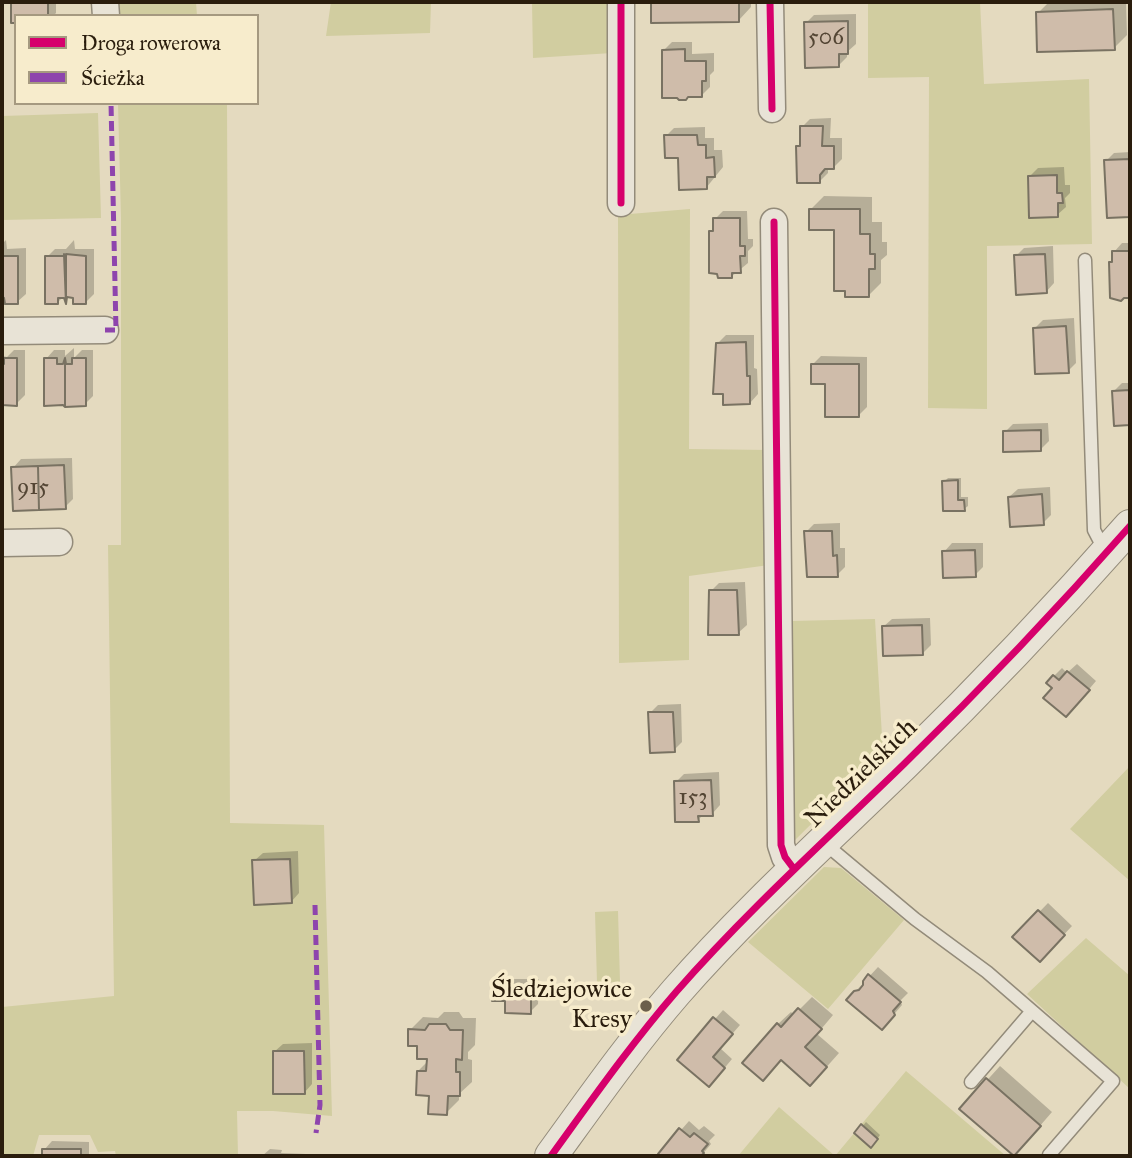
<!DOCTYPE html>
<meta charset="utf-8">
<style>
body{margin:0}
#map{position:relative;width:1132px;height:1158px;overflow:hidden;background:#e4dabf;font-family:"IM FELL Great Primer",serif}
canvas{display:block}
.frame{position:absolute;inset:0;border:4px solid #2a1d0d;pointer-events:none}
.legend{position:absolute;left:14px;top:14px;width:245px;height:91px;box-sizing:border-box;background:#f7eccc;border:2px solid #a59980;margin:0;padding:9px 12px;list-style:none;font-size:21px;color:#2a1d0d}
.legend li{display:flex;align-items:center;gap:14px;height:35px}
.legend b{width:35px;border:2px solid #a59980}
</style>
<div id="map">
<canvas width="1132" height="1158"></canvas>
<div class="frame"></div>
<ul class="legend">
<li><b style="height:9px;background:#d6006c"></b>Droga rowerowa</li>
<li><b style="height:9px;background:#8e44ad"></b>Ścieżka</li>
</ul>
</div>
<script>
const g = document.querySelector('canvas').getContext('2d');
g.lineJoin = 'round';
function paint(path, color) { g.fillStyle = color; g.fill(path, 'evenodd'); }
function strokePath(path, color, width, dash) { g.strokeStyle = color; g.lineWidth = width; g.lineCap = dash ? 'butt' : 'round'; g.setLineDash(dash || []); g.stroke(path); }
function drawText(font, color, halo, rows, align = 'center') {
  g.font = font + ' "IM FELL Great Primer",serif'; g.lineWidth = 7; g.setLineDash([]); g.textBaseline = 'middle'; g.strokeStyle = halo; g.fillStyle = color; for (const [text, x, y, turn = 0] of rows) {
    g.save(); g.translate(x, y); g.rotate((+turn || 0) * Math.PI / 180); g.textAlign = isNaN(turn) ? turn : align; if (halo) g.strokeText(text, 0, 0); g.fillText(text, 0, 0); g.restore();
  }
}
paint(new Path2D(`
 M116 2H196L197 16H116Z
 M331 2H431L430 33 326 36Z
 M532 2H613L612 53 533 58Z
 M868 2H980L984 84 1089 79 1092 244 987 246V409L928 408 929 77 868 78Z
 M118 103H227L230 823 324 825 332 1116 273 1111H237L238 1156H116L115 1151 98 1152 90 1135H39L33 1156H2V1007L114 996 108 545H121V218Z
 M98 113 101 218 2 220V116Z
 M690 209 689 449 769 450V565L689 576V660L619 663 618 215Z
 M875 619 883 753 792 843V621Z
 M1130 766V881L1070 829Z
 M824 867 841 868 904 920 828 1009 748 942Z
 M618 911 620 982 597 983 595 912Z
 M1086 938 1130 976V1089L1027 994Z
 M906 1071 1006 1156H738L779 1107 835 1156Z`), '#d1cda0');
paint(new Path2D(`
 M12 2H56V13L53 16H16L12 21Z
 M653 2H751V7L739 20 653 21Z
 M1049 2H1126L1127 35 1114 48 1038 13Z
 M856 14V44L847 52V57L838 66 806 23 814 15Z
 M672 42H692V54L714 53V71L710 75V87L702 95 664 50Z
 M831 118 830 138H842V159L834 167H828V173L820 181 798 147 802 143V127L810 119Z
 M705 127V138H714V150H722L723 167 706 188 666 136 674 128Z
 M1130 152V215L1108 216 1106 161 1114 153Z
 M1064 167 1065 185H1070V193L1065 198 1066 207 1057 215 1030 176 1038 168Z
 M824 196 872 197V222H882V242H887V255L881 260V283L869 295 836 228 811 209Z
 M723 211H747L748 239H753V246L748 251V263L731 277 711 232 715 227V219Z
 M6 240 7 249 26 248V294L17 302 2 296V244Z
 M74 240 75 249H94V294L86 302 75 296H64L58 302 47 257 55 249H66Z
 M1122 243H1130V296H1124L1110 263 1114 260V252Z
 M1053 246 1054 283 1046 292 1016 256 1024 248Z
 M1074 318 1076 363 1068 371 1035 328 1043 320Z
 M726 335H754V368L757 369 758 394 750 403 725 392H714L718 343Z
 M74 348V358L82 350H93V396L85 404 46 359 54 350H65V356Z
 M14 350H25V395L16 404H5L2 407V356L7 357Z
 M821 356 867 357V407L859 415 812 365Z
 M1122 383H1130V423L1116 424 1114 391Z
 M1048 423 1049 441 1041 449 1005 432 1013 424Z
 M72 458 73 499 65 507 13 468 21 459Z
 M948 478H961V497H968V506L964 509 944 482Z
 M1050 487 1051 515 1043 523 1009 497 1018 489Z
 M840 523V548H845V567L837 575 806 532 814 524Z
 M952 543H983V567L975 575 944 552Z
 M745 582 747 625 738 633 711 591 719 583Z
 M930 618 931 645 923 653 883 627 892 619Z
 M1077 664 1096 681 1074 707 1054 688V676L1062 668 1067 673Z
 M681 704 682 742 674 750 650 713 658 705Z
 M719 772 720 805 712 814H704L698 820 676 782 684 774Z
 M298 851 299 893 291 902 254 861 263 853Z
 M1048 903 1072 926 1040 960 1015 937Z
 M878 967 908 993 900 1001 902 1005 890 1019 855 992Z
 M503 979H539L538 1004 530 1012 507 1000 494 988Z
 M812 997 833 1015 817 1034 839 1053 823 1071 781 1059 778 1024 791 1012 794 1015Z
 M723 1010 740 1025 720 1048 732 1059 717 1077 679 1060Z
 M444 1012H459L463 1018H476L475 1045 468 1052V1059L472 1060V1082L459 1094V1100L446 1113 431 1094 418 1071 428 1061V1057L410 1030 423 1017 438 1018Z
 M312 1043V1084L304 1093 274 1052 283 1044Z
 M1000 1066 1052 1112 1026 1142 961 1109Z
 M689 1121 699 1130 704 1126 715 1135 709 1141 711 1144 701 1156H663L660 1154Z
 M866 1122 880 1135 875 1142 857 1133Z
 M52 1141 89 1142V1155L95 1156H44V1150Z
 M270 1149 282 1150 281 1153 306 1154 305 1156H262Z`), '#0003');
const building = new Path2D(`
 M11 2H48V16H16V23H11Z
 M651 2H739V22L651 23Z
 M1113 9 1115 50 1037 52 1036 12Z
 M848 21V54H839V67L805 68 804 22Z
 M685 49V61H706V81H702V97H688L686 100H679L677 98H662V50Z
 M800 126H823L822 146H834V169H825L820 175V183H797L796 146H800Z
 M664 135H697L698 145H706V158L714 157 715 177H707V189L679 190 678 158H665Z
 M1130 159V217L1107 218 1104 160Z
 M1057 175V193H1062L1063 203H1058V217L1029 218 1028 176Z
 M809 209H860V234H870V254H875V269H869V297H845V291H834V230H809Z
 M713 218H740V246H745V256H740L741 273H732V278H718L717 274 709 273V231H713Z
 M1112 251H1130V298H1124L1121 301 1110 298 1109 262H1112Z
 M64 254 66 304 64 298H58V304H45V256H64Z
 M66 254 86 256V304H73V298L67 297 66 304Z
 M1045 254 1047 293 1016 295 1014 255Z
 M2 256H18V304H5L4 298 2 297Z
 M1066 326 1069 373 1035 374 1033 328Z
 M746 342 747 376H750V404L723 405V394H713L716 343Z
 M4 358H17V406L2 405V364H4Z
 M44 358H57V364H63L65 358V407L63 405 44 406Z
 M65 358 66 364H72V358H86V406L65 407Z
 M811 364H859V417H825V384H811Z
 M1130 390V425L1114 426 1112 391Z
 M1041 430V451L1003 452V431Z
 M64 465 66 509 39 510 38 466Z
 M38 466 39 510 13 511 11 467Z
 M958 480V500H964L965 511H943L942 481Z
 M1042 494 1044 525 1010 527 1008 497Z
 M804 531H832L833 556 837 555 838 577H807Z
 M975 550 976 577 943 578 942 551Z
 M709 590H737L739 635H708Z
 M922 625 923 655 883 656 882 626Z
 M1067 671 1090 690 1066 717 1043 698 1052 688 1046 683 1053 675 1059 680Z
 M648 712H673L675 752 650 753Z
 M711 780 713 816H698L699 822H675L674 781Z
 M290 859 292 903 254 905 252 860Z
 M1038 910 1065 935 1040 962 1012 937Z
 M868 974 901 1002 893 1011 895 1015 882 1030 846 1000 854 991 859 990 863 985V981Z
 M493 987H531V1014L505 1013V1001H492Z
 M798 1008 822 1029 805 1047 827 1067 810 1086 781 1060 763 1081 742 1063 777 1023 781 1027Z
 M713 1017 733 1034 713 1057 725 1068 709 1087 677 1060Z
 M429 1024H446L450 1030H463L462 1060 456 1059V1072H460V1096H448L447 1115 428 1114 429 1096 416 1095 417 1071H426L427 1059H417V1046H408V1029L425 1030Z
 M273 1051H304L305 1094H273Z
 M986 1078 1041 1126 1014 1156 959 1109Z
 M861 1124 878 1139 871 1148 854 1133Z
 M679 1128 690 1137 694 1133 708 1144 702 1151 704 1153 701 1156H660L658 1154Z
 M42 1149H81V1156H42Z`);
paint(building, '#cfbcaa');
strokePath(building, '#797262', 2);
const service = new Path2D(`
 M1085 260 1094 530 1106 553
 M823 842 915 919 987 972 1113 1081 1049 1155
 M971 1082 1032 1011`);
const minor = new Path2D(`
 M105 2 106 16
 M621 2V203
 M770 2 772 109
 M774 222 781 845 785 857 794 869
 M2 331 105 330
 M2 543 59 542`);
const tertiary = new Path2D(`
 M551 1156C591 1101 631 1044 676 992 747 911 827 839 904 764 983 687 1058 608 1130 526`);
strokePath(service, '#938b7a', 15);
strokePath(minor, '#938b7a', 29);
strokePath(tertiary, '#938b7a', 34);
strokePath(service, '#e8e3d6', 12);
strokePath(minor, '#e8e3d6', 26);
strokePath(tertiary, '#e8e3d6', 32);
strokePath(new Path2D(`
 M105 330H116L111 103
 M315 905 320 1105 316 1133`), '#8e44ad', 5, [10, 5]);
strokePath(new Path2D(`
 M621 2V203
 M770 2 772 109
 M774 222 781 845 785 857 794 869
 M551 1156C591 1101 631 1044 676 992 747 911 827 839 904 764 983 687 1058 608 1130 526`), '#d6006c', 7);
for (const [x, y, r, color] of [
 [646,1006,7,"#6b5f4b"]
]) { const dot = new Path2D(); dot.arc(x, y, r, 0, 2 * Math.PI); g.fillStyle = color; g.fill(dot); strokePath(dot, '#f7eccc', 2.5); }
drawText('23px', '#534534', null, [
 ["506",826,38],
 ["915",33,488],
 ["153",693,798]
]);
drawText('26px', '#2a1d0d', '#f7eccc', [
 ["Niedzielskich",862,774,-44]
]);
drawText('26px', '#2a1d0d', '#f7eccc', [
 ["Śledziejowice",632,991],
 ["Kresy",632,1021]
], 'right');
</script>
